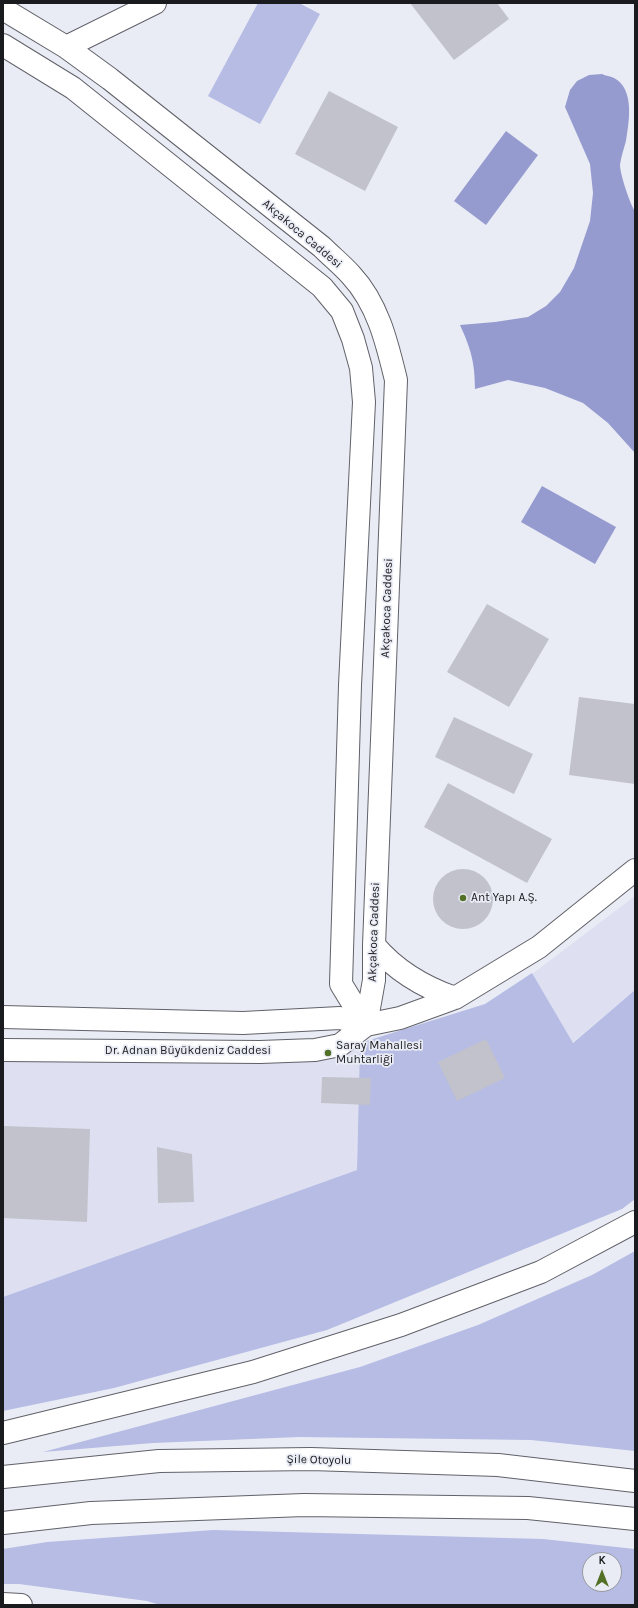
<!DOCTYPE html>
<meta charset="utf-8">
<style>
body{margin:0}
#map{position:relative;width:638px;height:1608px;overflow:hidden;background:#eaecf5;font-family:Karla,sans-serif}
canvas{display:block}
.frame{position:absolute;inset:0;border:4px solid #1a1b1e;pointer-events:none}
.north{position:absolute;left:582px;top:1552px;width:40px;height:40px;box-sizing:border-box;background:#eaecf5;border:1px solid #97989f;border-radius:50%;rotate:0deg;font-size:11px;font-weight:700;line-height:16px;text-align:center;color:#1a1b1e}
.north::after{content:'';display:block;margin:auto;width:14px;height:18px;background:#527127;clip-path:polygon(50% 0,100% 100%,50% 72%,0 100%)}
</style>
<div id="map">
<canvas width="638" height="1608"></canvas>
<div class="frame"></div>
<div class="north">K</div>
</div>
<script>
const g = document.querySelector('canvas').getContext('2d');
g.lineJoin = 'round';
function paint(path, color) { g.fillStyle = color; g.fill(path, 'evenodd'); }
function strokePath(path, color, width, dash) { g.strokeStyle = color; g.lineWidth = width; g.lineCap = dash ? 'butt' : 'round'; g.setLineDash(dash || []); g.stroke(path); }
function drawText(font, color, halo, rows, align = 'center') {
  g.font = font + ' Karla,sans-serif'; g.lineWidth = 3.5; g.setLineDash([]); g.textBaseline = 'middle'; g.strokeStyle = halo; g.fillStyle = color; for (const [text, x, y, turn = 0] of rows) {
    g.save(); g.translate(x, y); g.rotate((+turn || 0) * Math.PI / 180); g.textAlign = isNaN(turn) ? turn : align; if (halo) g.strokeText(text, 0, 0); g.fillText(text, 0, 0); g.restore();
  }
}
paint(new Path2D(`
 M635 896V990L572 1043 532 974Z
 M360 1043 357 1170 3 1297V1048L140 1057Z`), '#dee0f1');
paint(new Path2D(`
 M258 3H299L320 14 260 124 208 96Z
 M532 973 573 1043 635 990V1199L622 1209 327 1330 114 1388 3 1411V1297L357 1170 360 1043 485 1004Z
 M635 1251V1451L531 1440 299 1437 153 1443 43 1452 360 1367 478 1325 592 1275Z
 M213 1530 543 1539 635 1549V1605H160L147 1601 19 1584H3V1549L47 1542ZM590 1560H614V1584H590Z`), '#b6bce4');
paint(new Path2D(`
 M602 74C606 76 610 76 614 78 635 89 629 122 626 141 624 148 621 157 620 165 620 174 630 204 635 211V453L608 423 583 403 545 388 508 380 475 389C475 363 471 349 460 325L495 322 528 317 546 306 560 292 574 268 590 221 593 193 590 164 565 107 570 90 577 81 589 75Z
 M506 131 538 155 486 225 454 201Z
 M542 486 616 527 595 564 521 522Z`), '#959bce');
paint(new Path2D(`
 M410 3H497L509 19 454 60Z
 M329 91 398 127 365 191 295 154Z
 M487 604 549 639 509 707 447 672Z
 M579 697 635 704V784L569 775Z
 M454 717 533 754 514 794 435 757Z
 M448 783 552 839 527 883 424 827Z
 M433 899a30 30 0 1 1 60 0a30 30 0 1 1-60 0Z
 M486 1039 505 1078 457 1101 438 1062Z
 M322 1077 371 1078 370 1105 321 1103Z
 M3 1126 90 1129 87 1222 3 1218Z
 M157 1147 192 1154 194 1202 158 1203Z`), '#c1c2cb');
const minor = new Path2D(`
 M3 9 66 47 110 79 322 247C332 257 342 265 351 275 378 304 387 343 396 380L374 945V980L366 1025
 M3 45 73 88 322 287 342 311 353 339 361 368 364 402 350 685 341 984 366 1025
 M66 47 155 3
 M374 945C396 971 423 987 455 998
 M3 1017 243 1023 340 1018 366 1025 400 1018 455 998 539 947 635 870
 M3 1050 260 1052 315 1050 340 1045 366 1025`);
const highway = new Path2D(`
 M3 1433 253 1372 401 1325 541 1272 635 1222
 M3 1477 159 1461 311 1459 498 1465 635 1481
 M3 1523 91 1513 304 1505 528 1508 635 1519
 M3 1604 21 1605`);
strokePath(minor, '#606169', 24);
strokePath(highway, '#606169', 24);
strokePath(minor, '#fff', 22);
strokePath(highway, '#fff', 22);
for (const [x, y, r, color] of [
 [463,898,4,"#527127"],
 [328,1053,4,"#527127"]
]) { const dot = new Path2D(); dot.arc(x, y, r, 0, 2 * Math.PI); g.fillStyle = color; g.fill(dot); strokePath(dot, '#eaecf5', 1.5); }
drawText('12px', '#1a1b1e', '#eaecf5', [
 ["Akçakoca Caddesi",302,234,40],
 ["Akçakoca Caddesi",387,608,-88],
 ["Akçakoca Caddesi",374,932,-88],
 ["Dr. Adnan Büyükdeniz Caddesi",188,1051],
 ["Şile Otoyolu",319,1460,1]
]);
drawText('12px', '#1a1b1e', '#eaecf5', [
 ["Ant Yapı A.Ş.",471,898],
 ["Saray Mahallesi",336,1046],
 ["Muhtarliği",336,1060]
], 'left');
</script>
